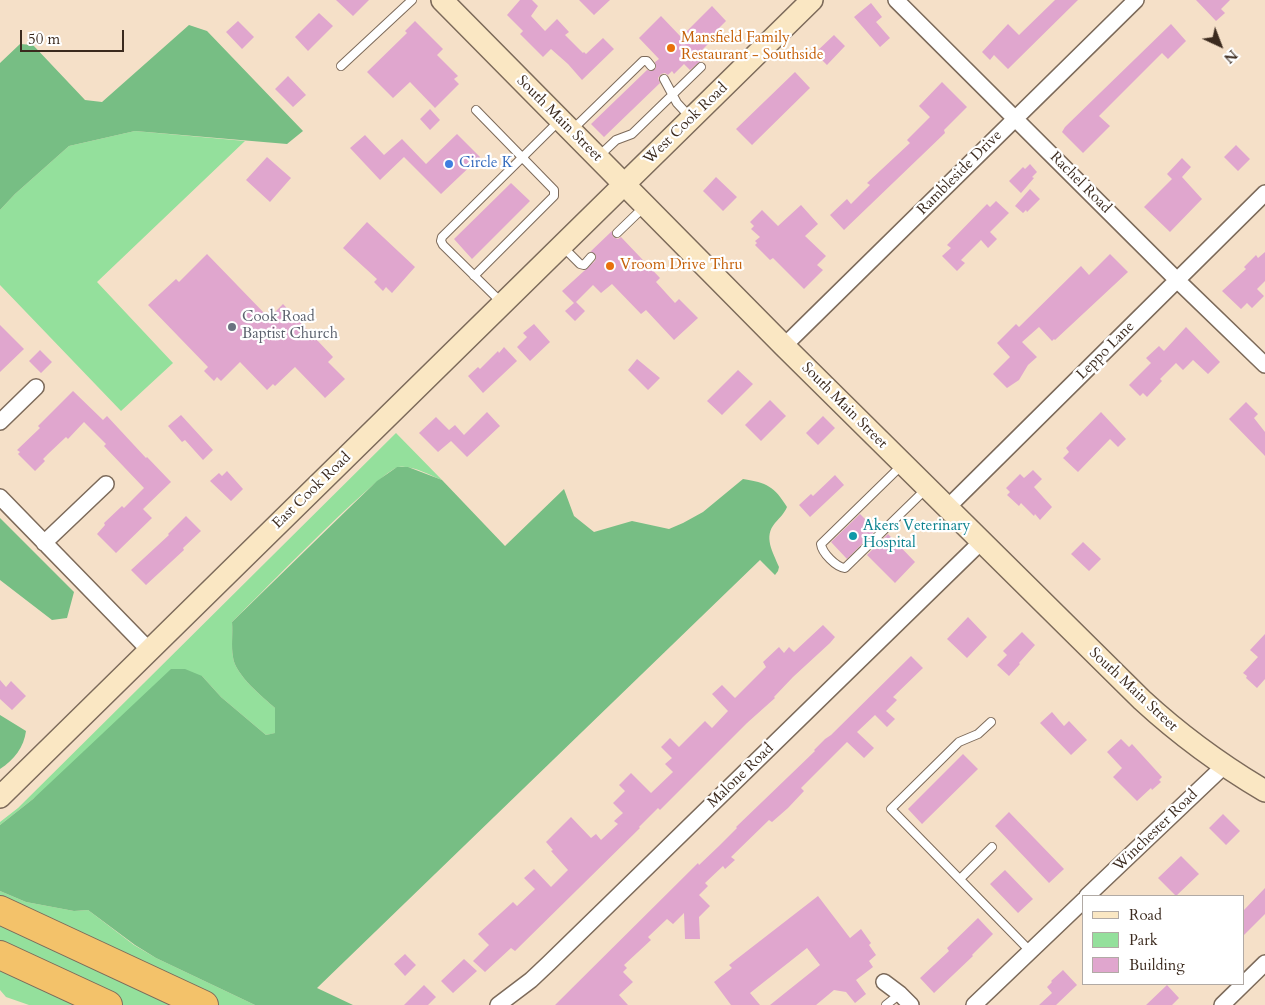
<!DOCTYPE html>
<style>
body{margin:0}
#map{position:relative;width:1265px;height:1005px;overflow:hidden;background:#f5e0c8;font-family:Cardo,serif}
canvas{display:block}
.legend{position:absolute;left:1082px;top:895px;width:162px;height:90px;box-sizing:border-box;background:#fff;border:1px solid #b1aaa5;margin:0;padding:6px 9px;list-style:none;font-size:15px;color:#3b2a1e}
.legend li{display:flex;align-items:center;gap:10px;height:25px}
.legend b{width:25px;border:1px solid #b1aaa5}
.north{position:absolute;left:1195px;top:20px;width:50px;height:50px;-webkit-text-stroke:4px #fff;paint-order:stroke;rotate:137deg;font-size:14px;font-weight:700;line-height:20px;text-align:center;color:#3b2a1e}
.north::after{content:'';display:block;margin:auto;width:18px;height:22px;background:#3b2a1e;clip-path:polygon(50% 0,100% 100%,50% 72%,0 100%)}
.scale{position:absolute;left:20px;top:30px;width:104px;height:22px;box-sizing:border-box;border:2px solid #3b2a1e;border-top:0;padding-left:6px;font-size:15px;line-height:18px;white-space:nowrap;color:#3b2a1e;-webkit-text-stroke:4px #fff;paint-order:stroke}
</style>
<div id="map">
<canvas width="1265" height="1005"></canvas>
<ul class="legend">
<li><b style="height:6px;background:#fae7c3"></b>Road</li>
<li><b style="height:14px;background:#94e09c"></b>Park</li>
<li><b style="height:14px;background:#e0a6ce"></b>Building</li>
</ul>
<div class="north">N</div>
<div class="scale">50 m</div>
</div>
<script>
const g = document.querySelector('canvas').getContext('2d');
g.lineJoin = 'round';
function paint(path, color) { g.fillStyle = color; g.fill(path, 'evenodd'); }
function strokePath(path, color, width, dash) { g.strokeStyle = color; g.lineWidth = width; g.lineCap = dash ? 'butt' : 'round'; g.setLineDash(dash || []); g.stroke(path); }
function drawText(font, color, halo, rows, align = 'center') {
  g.font = font + ' Cardo,serif'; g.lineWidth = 4.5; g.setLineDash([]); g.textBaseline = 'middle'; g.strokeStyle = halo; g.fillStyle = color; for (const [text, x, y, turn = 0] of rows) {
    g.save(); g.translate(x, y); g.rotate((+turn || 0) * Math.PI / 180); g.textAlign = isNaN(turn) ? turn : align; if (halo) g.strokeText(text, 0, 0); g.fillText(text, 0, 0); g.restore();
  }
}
paint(new Path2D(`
 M135 131 245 141 97 282 173 363 121 411 0 285V210L15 194 69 146Z
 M396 433 442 480C429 475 413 465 399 467 381 469 255 600 232 622 233 633 231 646 233 657 235 675 263 697 275 708L276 733 266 735 221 697 202 676 33 799 0 825V822L18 808Z
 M0 891 26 902 74 911 88 910 134 945 156 958 255 1005H29L6 997 0 990Z`), '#94e09c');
paint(new Path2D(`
 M189 25 207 31 303 131 287 144 135 131 69 146 15 194 0 210V63L20 44 33 45 85 100 102 102Z
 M397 467H408L442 480 505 546 564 489 574 516 594 532 632 521 669 529 683 523 703 512 743 479C767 483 774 486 787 507 784 514 780 517 775 523 763 537 773 552 779 567L778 571 775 575 760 560 317 988 353 1005H255L156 958 135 945 88 910 74 911 26 902 0 891V825L33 799 171 669H185L202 676 221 697 266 735 275 733V708C263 697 235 675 233 657 231 646 233 633 232 622L349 508 377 481Z
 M0 518 74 592 67 618 52 620 0 580Z
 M0 715 26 731C24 747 14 760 0 769Z`), '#77be84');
paint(new Path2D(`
 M336 0H369L353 16Z
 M520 0H532L538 6 531 16 545 31 557 19 569 32 565 35 583 53 584 52 586 54 603 38 614 49 582 80 568 64 551 49 543 57 520 34 523 31 507 15Z
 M579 0H610L594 15Z
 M1055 0H1078L1008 69 994 55 990 60 982 52 1008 24 1019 35Z
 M1196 0H1230L1221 9 1225 13 1216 21Z
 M871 3 882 17 876 22 890 38 880 47 854 17Z
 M712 6 726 21 719 28 722 30 698 54 703 59 690 70 684 64 674 74 672 71 668 75 665 73 661 74 658 78 660 83 604 137 591 124 647 70 652 71 656 68 655 62 659 59 639 38 661 16 681 37Z
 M319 13 333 26 308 51 295 37Z
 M238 21 254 37 242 49 226 32Z
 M415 21 443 49 437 55 458 76 454 79 459 84 435 108 410 82 393 98 367 72 407 33 405 31Z
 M1171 24 1186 41 1168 59 1162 53 1099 116 1110 126 1083 153 1062 132 1065 127Z
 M834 35 845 46 827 65 815 53Z
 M795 72 810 88 752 145 736 129Z
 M288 76 306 95 293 107 275 89Z
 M942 82 967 107 944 130 945 133 844 230 830 215 847 199 851 204 870 185 867 183 910 143 907 140 930 117 919 106Z
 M430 109 440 120 430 130 420 119Z
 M457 134 480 157 441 194 404 157 380 180 350 148 365 135 384 155 402 139 426 164Z
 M1236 145 1250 159 1238 171 1224 157Z
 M267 157 291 178 270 202 246 180Z
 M1182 158 1191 167 1182 177 1202 199 1170 232 1144 207 1172 179 1167 174Z
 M1030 164 1037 172 1032 177 1034 178 1021 193 1009 181 1023 167 1025 169Z
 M716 177 737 197 723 211 703 191Z
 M511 183 530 201 472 259 454 239Z
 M1030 189 1040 199 1027 212 1026 210 1023 213 1015 206Z
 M996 201 1009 213 990 232 997 239 988 248 981 240 961 260 965 263 957 271 942 256 951 248 947 245 987 204 990 207Z
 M801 205 818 224 805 236 826 256 817 265 823 270 804 289 773 258 770 260 755 245 757 243 755 241 760 237 751 229 754 226 750 222 762 210 778 226Z
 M367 222 415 267 392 293 386 287 383 291 374 282 377 279 343 248Z
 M612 231 613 237 618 239 621 237 660 278 656 282 675 303 679 299 698 318 674 340 646 310 641 314 612 284 601 293 593 285 576 302 585 311 575 321 565 311 574 303 562 291 595 261 596 255 590 252Z
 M1265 252V281L1257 289 1264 296 1252 308 1247 303 1241 309 1222 291 1246 269 1244 267 1256 255 1258 258Z
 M207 254 267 316 272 311 274 313 283 304 333 357 328 362 345 379 325 398 295 367 275 386 273 384 267 390 240 362 221 381 217 377 214 381 204 371 208 367 148 305 176 279 179 282Z
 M1110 254 1128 272 1055 340 1054 339 1052 341 1039 327 1022 342 1037 357 1028 365 1019 380 1007 388 993 374 1010 357 997 343 1016 324 1019 327 1081 266 1089 275Z
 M534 324 550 342 530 361 517 347 527 337 523 333Z
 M0 325 24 349 0 372Z
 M1186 327 1220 362 1208 374 1193 360 1183 370 1176 363 1160 379 1162 381 1147 397 1143 393 1140 396 1129 385 1151 363 1146 358 1159 346 1164 351Z
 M504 347 517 361 483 393 468 376 478 367 480 369 498 351 499 353Z
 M40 350 52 362 41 373 29 361Z
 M637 359 660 378 648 390 628 370Z
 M738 370 753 384 722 415 707 401Z
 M73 391 103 420 107 416 146 458 147 457 171 482 143 509 152 518 116 553 97 534 105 525 104 523 122 506 124 508 144 488 104 446 106 444 84 422 68 439 66 437 48 454 43 459 45 461 35 471 18 454 20 452 17 450 40 428 38 426Z
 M770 400 786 416 761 441 745 425Z
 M1246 402 1258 414 1254 418 1265 432V456L1229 419Z
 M487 412 500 426 467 457 451 441 438 452 419 433 436 417 449 430 455 425 464 435Z
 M1101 412 1126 439 1118 447 1110 439 1078 472 1063 458 1069 452 1066 448Z
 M181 415 213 450 203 460 185 440 182 442 168 426Z
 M823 416 835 428 818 445 806 433Z
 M1033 470 1042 479 1034 487 1052 507 1040 520 1035 514 1034 516 1021 503 1019 506 1007 495 1010 492 1006 488 1020 474 1024 478Z
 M227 471 243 489 231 501 210 481 219 473 222 476Z
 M835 475 844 485 810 517 799 505 811 494 813 496Z
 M860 514 876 530 847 559 831 542Z
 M186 516 201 531 183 548 184 550 146 585 131 570 169 535 168 534Z
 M888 534 915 562 895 583 867 555Z
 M1083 542 1101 559 1089 571 1071 554Z
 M968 617 987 637 967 658 947 639Z
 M823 625 835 637 830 643 793 677 774 697 775 698 747 723 660 810 658 808 639 827 640 828 515 951 511 948 485 972 473 961 489 945 478 934 513 902 517 906 535 889 524 878 534 869 551 887 568 870 551 851 553 850 546 842 571 817 591 838 596 834 601 840 618 824 614 821 623 813 613 803 625 791 619 785 631 773 651 793 673 772 665 764 672 758 661 747 670 738 679 747 705 721 712 728 728 711 712 694 722 685 735 698 766 667 763 662 779 647 784 653 789 647 794 652Z
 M1022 632 1035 645 1019 663 1020 664 1009 676 997 665 1007 655 1003 651Z
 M1265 634V679L1257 688 1246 678 1247 676 1243 673 1258 657 1250 650Z
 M911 656 923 668 893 697 897 700 886 711 895 719 887 727 875 715 857 732 874 748 864 758 847 742 801 788 804 791 788 808 772 822 769 820 731 857 735 860 725 869 723 866 705 883 708 886 699 895 710 906 699 917 700 939H685L684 913 673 924 667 919 648 937 651 940 624 965 627 968 623 972 633 982 619 995 628 1005H555L698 863 699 865 719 846 737 828 736 827 815 751 814 750 825 739 831 735Z
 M0 680 6 687 11 681 26 696 12 710 0 699Z
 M1052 712 1064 726 1069 721 1087 740 1071 755 1040 723Z
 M1121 739 1129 747 1132 744 1162 777 1159 780 1161 782 1152 790 1151 788 1137 801 1113 777 1122 768 1107 752Z
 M963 754 978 769 922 824 908 809Z
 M1009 812 1064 869 1049 883 995 826Z
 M1223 814 1240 831 1226 845 1209 828Z
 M1181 856 1199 874 1176 896 1158 878Z
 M1005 870 1033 899 1018 913 990 884Z
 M1265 888V914L1244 935V910Z
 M818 896 850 938 861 929 871 943 869 945 876 955 869 961 873 967 856 980 866 994 855 1003 846 992 834 990 816 1005H770L820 965 807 948 750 993 760 1005H731L714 982 732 968 729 965Z
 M978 918 993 934 972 955 973 956 934 993 920 978 949 951 947 948Z
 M405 954 416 965 405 976 394 964Z
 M464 959 477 971 453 993 441 981Z
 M1063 970 1077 985 1056 1005H1039L1052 993 1047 987 1052 982 1051 981Z
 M424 985 436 997 428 1005H404Z
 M1167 985 1179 998 1172 1005H1146Z`), '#e0a6ce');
const lane = new Path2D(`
 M341 66 412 0
 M664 79 677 103 690 117
 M572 130 643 61H647L651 66
 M599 156 616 140 632 134 701 67
 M617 233 644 207
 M563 247 580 264 584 265 591 257
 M474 276 554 196V190L476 110
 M501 302 443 245 441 241 442 237 560 120
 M902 465 821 544C822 553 836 567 845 568L927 488
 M991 722 978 734 959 742 891 809 1030 951
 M960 879 992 847
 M886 1005 900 994`);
const street = new Path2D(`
 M896 0 1177 280 1265 365
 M784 346 1136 0
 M0 422 36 387
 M0 497 149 650
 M947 508 1265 193
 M44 543 106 484
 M1087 896 1224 766
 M884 982 900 994 911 1005
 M498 1005 531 980 549 963 981 542
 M974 1005 1084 900
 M1222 1005 1265 963`);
const secondary = new Path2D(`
 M442 0 784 346 1142 700C1180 735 1221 765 1265 791
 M0 797 812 0`);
const highway = new Path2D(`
 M0 910 204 1005
 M0 955 108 1005`);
strokePath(lane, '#7c6a5a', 10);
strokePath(street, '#7c6a5a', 18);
strokePath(secondary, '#7c6a5a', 24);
strokePath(highway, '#7c6a5a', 30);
strokePath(lane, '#fff', 8);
strokePath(street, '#fff', 15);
strokePath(secondary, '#fae7c3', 21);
strokePath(highway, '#f3c26a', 28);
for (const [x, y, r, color] of [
 [671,48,5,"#e8710a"],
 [449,164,5,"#3f7fe0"],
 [610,266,5,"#e8710a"],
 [232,327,5,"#6b7280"],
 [853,536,5,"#0f9aa8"]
]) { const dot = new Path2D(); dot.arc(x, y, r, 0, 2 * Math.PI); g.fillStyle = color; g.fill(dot); strokePath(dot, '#fff', 2); }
drawText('15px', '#c56008', '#fff', [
 ["Mansfield Family",681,39],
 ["Restaurant - Southside",681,56],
 ["Vroom Drive Thru",620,266]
], 'left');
drawText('15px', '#3b2a1e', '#fff', [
 ["South Main Street",559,119,45],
 ["West Cook Road",686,124,-44],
 ["Rambleside Drive",960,173,-45],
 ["Rachel Road",1080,183,45],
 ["Leppo Lane",1106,351,-45],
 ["South Main Street",844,406,45],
 ["East Cook Road",312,491,-44],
 ["South Main Street",1133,690,43],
 ["Malone Road",741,776,-44],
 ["Winchester Road",1156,831,-44]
]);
drawText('15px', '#366cbe', '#fff', [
 ["Circle K",459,164]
], 'left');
drawText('15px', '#5b616d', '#fff', [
 ["Cook Road",242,318],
 ["Baptist Church",242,335]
], 'left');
drawText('15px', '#0d838f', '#fff', [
 ["Akers Veterinary",863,527],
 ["Hospital",863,544]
], 'left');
</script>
